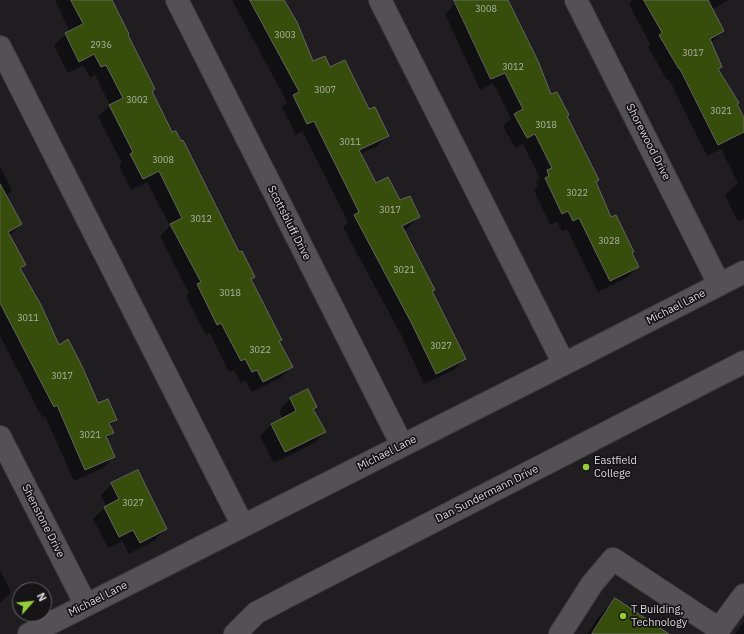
<!DOCTYPE html>
<style>
body{margin:0}
#map{position:relative;width:744px;height:634px;overflow:hidden;background:#1f1d20;font-family:"IBM Plex Sans",sans-serif}
canvas{display:block}
.north{position:absolute;left:12px;top:582px;width:40px;height:40px;box-sizing:border-box;background:#161417;border:1px solid #636264;border-radius:50%;rotate:63deg;font-size:11px;font-weight:700;line-height:16px;text-align:center;color:#d7d6d8}
.north::after{content:'';display:block;margin:auto;width:14px;height:18px;background:#95cc3a;clip-path:polygon(50% 0,100% 100%,50% 72%,0 100%)}
</style>
<div id="map">
<canvas width="744" height="634"></canvas>
<div class="north">N</div>
</div>
<script>
const g = document.querySelector('canvas').getContext('2d');
g.lineJoin = 'round';
function paint(path, color) { g.fillStyle = color; g.fill(path, 'evenodd'); }
function strokePath(path, color, width, dash) { g.strokeStyle = color; g.lineWidth = width; g.lineCap = dash ? 'butt' : 'round'; g.setLineDash(dash || []); g.stroke(path); }
function drawText(font, color, halo, rows, align = 'center') {
  g.font = font + ' "IBM Plex Sans",sans-serif'; g.lineWidth = 3.5; g.setLineDash([]); g.textBaseline = 'middle'; g.strokeStyle = halo; g.fillStyle = color; for (const [text, x, y, turn = 0] of rows) {
    g.save(); g.translate(x, y); g.rotate((+turn || 0) * Math.PI / 180); g.textAlign = isNaN(turn) ? turn : align; if (halo) g.strokeText(text, 0, 0); g.fillText(text, 0, 0); g.restore();
  }
}
paint(new Path2D(`
 M55 0H109L127 35 151 92 172 134 238 254 253 277 250 280 281 340 279 342 291 367 280 378 252 392 245 380 241 383 234 370 229 372 210 333 206 335 186 296 189 293 160 236 170 226 147 182 131 190 119 166 122 163 98 117 110 105 95 75 90 78 83 65 68 73 54 45 66 34 70 32Z
 M232 0H283L313 62 330 69 369 111 387 136 376 147 360 154 376 184 419 216 408 228 403 230 434 290 432 292 465 358 454 370 424 384 401 335 343 227 348 222 302 131 296 135 282 107 287 102Z
 M452 0H507L551 96 568 115 566 117 598 180 596 183 610 219 638 267 626 278 598 292 567 229 562 231 557 221 550 225 534 190 538 186 536 182 540 178 523 144 515 148 503 126 511 118 493 83 480 90 445 14 454 5Z
 M631 0H728L712 10 723 31 711 43 721 67 718 70 744 120V219L738 222 725 195 738 183 721 149 707 156 669 79 667 80 648 47 650 44 629 4 632 1Z
 M0 166 12 190 6 196 21 224 9 236 24 265 19 270 58 346 98 404 116 419 110 426 113 433 107 439 114 456 103 468 74 481 45 416 42 417 0 336Z
 M308 391 316 407 312 411 325 432 314 443 274 463 260 436 272 424 283 419 279 411 290 399Z
 M112 484 166 529 155 540 129 554 122 541 108 548 93 519 106 506 101 495Z
 M0 570 11 592 0 603Z
 M615 599 668 634H587L599 616Z
 M744 621V634H735Z`), '#0007');
const building = new Path2D(`
 M71 0H112L129 34 128 35 155 89 152 91 172 132 176 131 181 141 183 140 239 252 242 251 255 277 251 279 282 340 279 341 293 367 263 382 257 370 252 372 245 359 241 361 221 323 217 325 197 284 201 282 170 224 182 218 159 171 143 179 130 154 133 152 109 105 123 98 106 65 101 67 94 54 79 62 65 33 83 24Z
 M250 0H284L297 22 313 61 325 56 330 67 345 60 369 109 375 107 389 136 359 150 376 183 388 177 400 200 410 196 420 217 402 226 435 290 432 291 466 359 436 374 412 324 354 215 359 212 314 121 307 124 293 95 299 92Z
 M454 0H508L538 61 551 94 557 92 569 115 567 116 599 180 596 182 611 217 616 215 634 252 632 253 639 267 610 281 579 218 573 221 568 211 562 214 545 178 549 176 547 170 552 168 535 134 527 138 514 114 523 109 505 73 491 79Z
 M644 0H708L724 31 710 39 722 67 718 69 739 103 737 104 744 118V132L718 145 680 69H679L659 35 662 33Z
 M0 184 22 224 8 232 26 265 20 268 41 305 59 345 68 339 82 366 98 403 108 399 117 420 109 423 114 433 106 436 115 457 85 470 57 405 54 407 0 303Z
 M308 389 317 407 313 409 326 432 285 452 271 424 296 411 290 398Z
 M138 470 167 529 140 543 133 530 119 537 104 507 119 499 111 483Z
 M615 598 669 634H592Z`);
paint(building, '#364d0c');
strokePath(building, '#646662', 1);
const minor = new Path2D(`
 M177 0 402 445
 M380 0 564 364
 M576 0 719 284
 M0 47 243 526
 M0 437 86 605
 M29 634 564 364 744 272
 M235 634 256 613 296 592 744 362
 M560 634 592 584 613 559 719 629 744 595`);
strokePath(minor, '#3a393b', 24);
strokePath(minor, '#535154', 22);
for (const [x, y, r, color] of [
 [586,467,4,"#95cc3a"],
 [623,616,4,"#95cc3a"]
]) { const dot = new Path2D(); dot.arc(x, y, r, 0, 2 * Math.PI); g.fillStyle = color; g.fill(dot); strokePath(dot, '#161417', 1.5); }
drawText('9px', '#afb4a5', null, [
 ["3008",486,9],
 ["3003",285,35],
 ["2936",101,45],
 ["3017",693,53],
 ["3012",513,67],
 ["3007",325,90],
 ["3002",137,100],
 ["3021",721,111],
 ["3018",546,125],
 ["3011",350,142],
 ["3008",163,160],
 ["3022",577,193],
 ["3017",390,210],
 ["3012",201,219],
 ["3028",609,241],
 ["3021",404,270],
 ["3018",230,293],
 ["3011",28,318],
 ["3027",441,346],
 ["3022",260,350],
 ["3017",62,376],
 ["3021",90,435],
 ["3027",133,503]
]);
drawText('11px', '#d7d6d8', '#161417', [
 ["Shorewood Drive",648,142,63],
 ["Scottsbluff Drive",289,223,63],
 ["Michael Lane",676,307,-27],
 ["Michael Lane",387,453,-27],
 ["Dan Sundermann Drive",487,494,-27],
 ["Shenstone Drive",43,521,63],
 ["Michael Lane",98,599,-27]
]);
drawText('11px', '#d7d6d8', '#161417', [
 ["Eastfield",594,461],
 ["College",594,474],
 ["T Building,",631,610],
 ["Technology",631,623]
], 'left');
</script>
